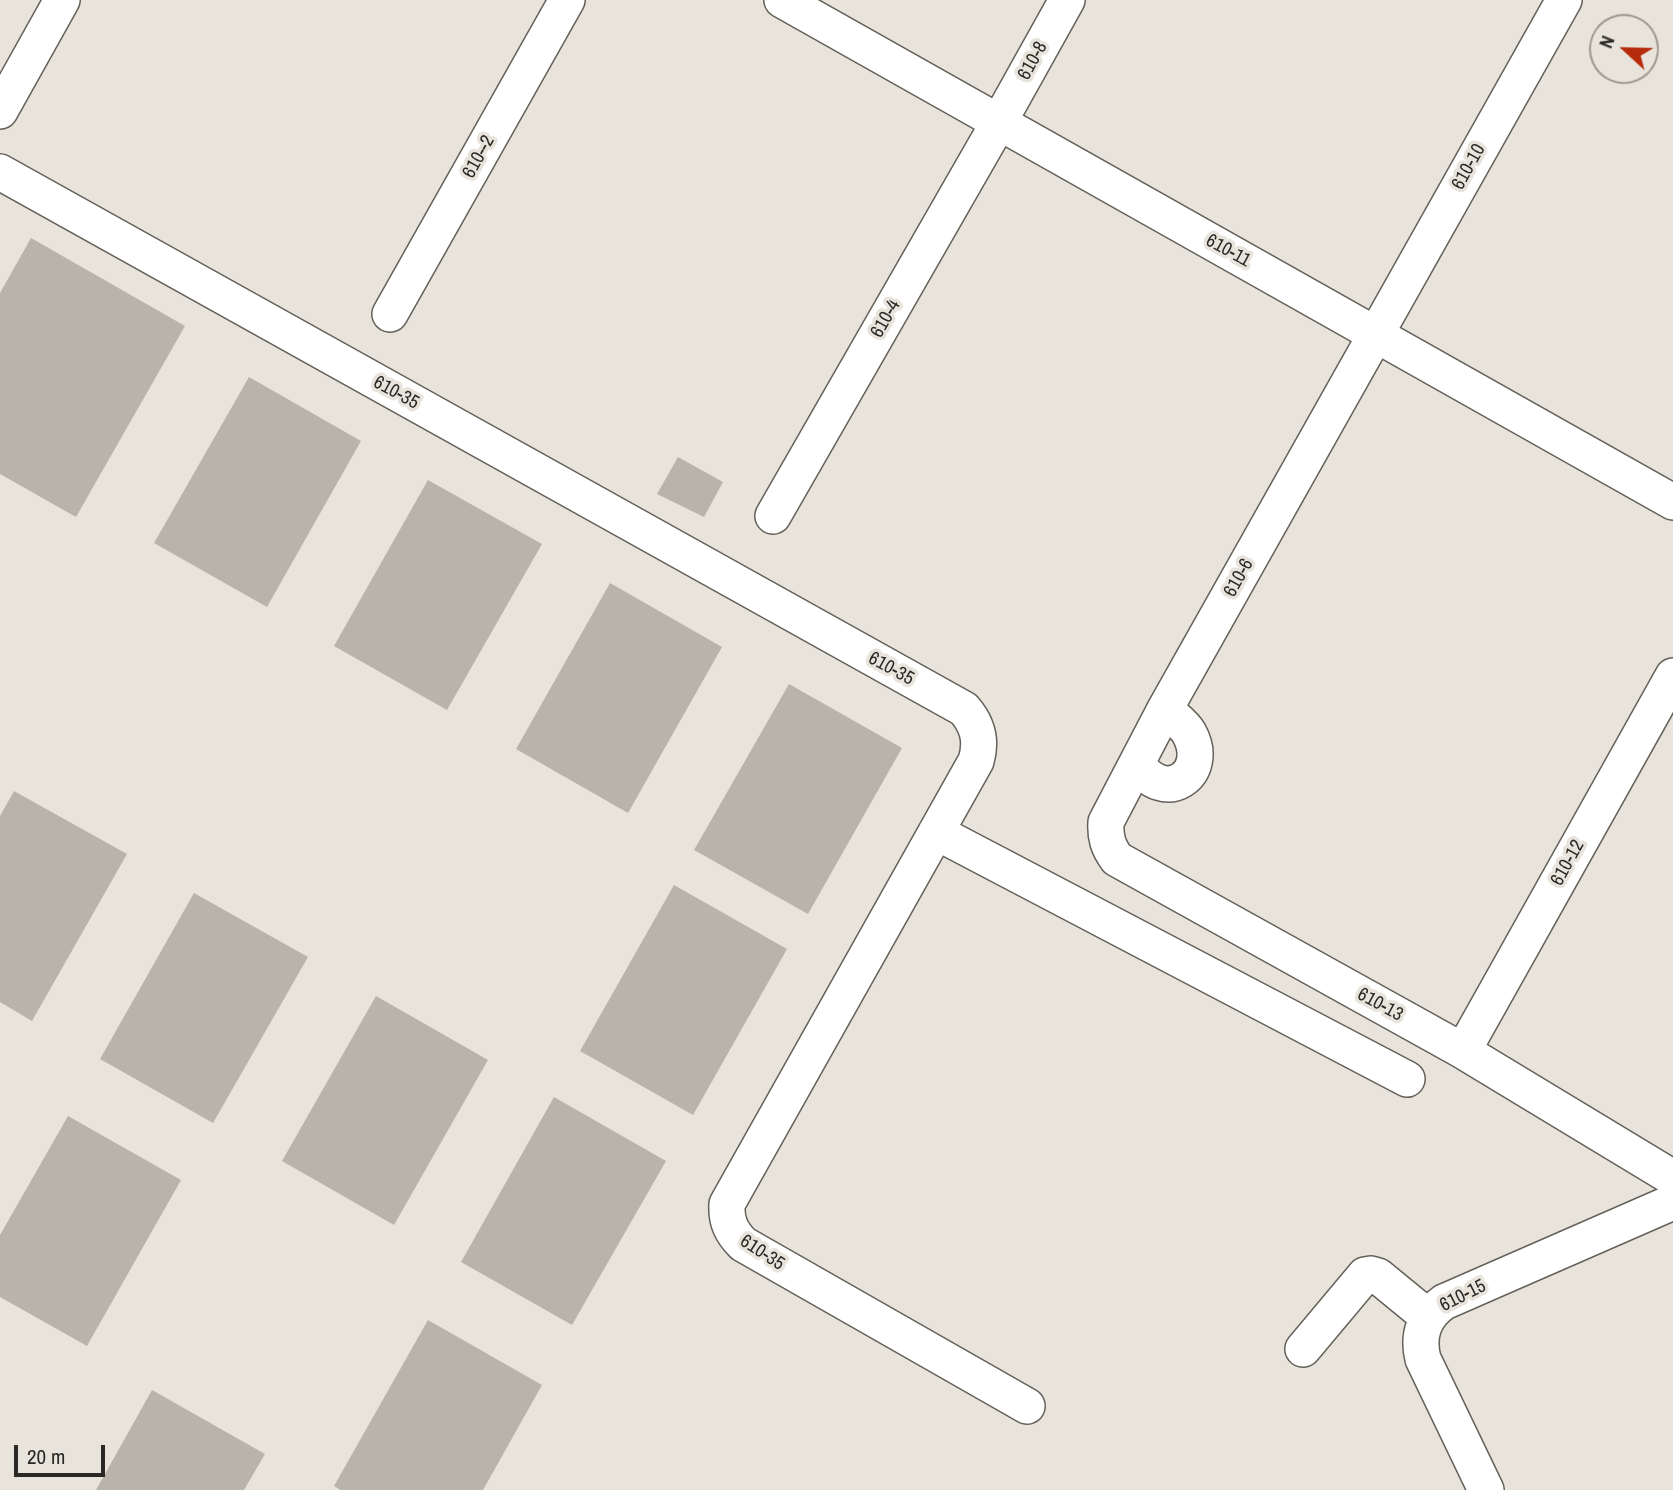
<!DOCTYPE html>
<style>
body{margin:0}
#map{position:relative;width:1673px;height:1490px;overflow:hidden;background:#e8e4db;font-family:"Archivo Narrow",sans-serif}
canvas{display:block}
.north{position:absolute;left:1589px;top:14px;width:70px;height:70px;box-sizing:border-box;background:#e8e4db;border:2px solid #9c9992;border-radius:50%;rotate:292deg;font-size:19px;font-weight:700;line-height:28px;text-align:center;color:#292824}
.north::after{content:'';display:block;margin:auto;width:24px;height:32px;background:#b62b0b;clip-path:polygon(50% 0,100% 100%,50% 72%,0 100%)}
.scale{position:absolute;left:14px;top:1445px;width:91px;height:32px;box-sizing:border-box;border:4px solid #292824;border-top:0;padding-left:9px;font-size:21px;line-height:24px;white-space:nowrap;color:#292824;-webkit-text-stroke:5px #e8e4db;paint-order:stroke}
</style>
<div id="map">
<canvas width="1673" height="1490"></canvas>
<div class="north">N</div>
<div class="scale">20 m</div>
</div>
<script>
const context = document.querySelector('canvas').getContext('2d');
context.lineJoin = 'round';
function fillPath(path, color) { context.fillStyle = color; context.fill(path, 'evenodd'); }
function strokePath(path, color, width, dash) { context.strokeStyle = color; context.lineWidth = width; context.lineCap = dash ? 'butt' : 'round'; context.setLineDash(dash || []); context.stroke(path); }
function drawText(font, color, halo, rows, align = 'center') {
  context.font = font + ' "Archivo Narrow",sans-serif'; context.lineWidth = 7; context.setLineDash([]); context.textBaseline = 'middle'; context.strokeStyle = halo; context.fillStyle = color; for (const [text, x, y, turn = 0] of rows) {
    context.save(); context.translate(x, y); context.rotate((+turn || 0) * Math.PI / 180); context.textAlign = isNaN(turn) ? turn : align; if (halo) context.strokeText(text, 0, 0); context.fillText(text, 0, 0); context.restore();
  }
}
fillPath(new Path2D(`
 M31 238 185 326 76 517 0 474V293Z
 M249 377 361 441 267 607 154 543Z
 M678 457 723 482 704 517 657 494Z
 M428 480 542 544 447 710 334 646Z
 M610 583 722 647 628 813 516 749Z
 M789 684 902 748 808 914 694 850Z
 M14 791 127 854 32 1021 0 1002V816Z
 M674 885 787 949 693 1115 580 1051Z
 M194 893 308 957 213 1123 100 1059Z
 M376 996 488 1060 394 1225 282 1161Z
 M554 1097 666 1161 572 1325 461 1262Z
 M68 1116 181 1180 87 1346 0 1297V1235Z
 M428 1320 542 1385 483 1490H340L334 1486Z
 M152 1390 265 1454 244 1490H96Z`), '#b8b4ab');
const minor = new Path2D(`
 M782 0 1673 502
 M1564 0 1165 709 1106 822C1105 837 1108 847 1117 859L1463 1051 1673 1178
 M0 111 62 0
 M0 172 964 709C978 725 982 741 976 761L727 1204C726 1221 731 1232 743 1244L1027 1406
 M390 314 567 0
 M773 516 999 122 1067 0
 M1137 763C1164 807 1212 774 1189 733 1184 724 1173 717 1165 709
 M936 832 1407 1079
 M1463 1051 1673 676
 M1303 1349 1365 1275 1371 1274 1378 1276 1428 1317
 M1486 1490 1423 1359C1417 1335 1424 1316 1444 1302L1673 1202`);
strokePath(minor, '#646159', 38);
strokePath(minor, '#fff', 35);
drawText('19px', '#292824', '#e8e4db', [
 ["610-8",1033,61,-61],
 ["610--2",479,157,-61],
 ["610-10",1469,167,-61],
 ["610-11",1228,251,29],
 ["610-4",886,319,-60],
 ["610-35",396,393,29],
 ["610-6",1239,578,-61],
 ["610-35",891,669,29],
 ["610-12",1568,863,-61],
 ["610-13",1380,1005,29],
 ["610-35",762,1253,33],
 ["610-15",1463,1296,-27]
]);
</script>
